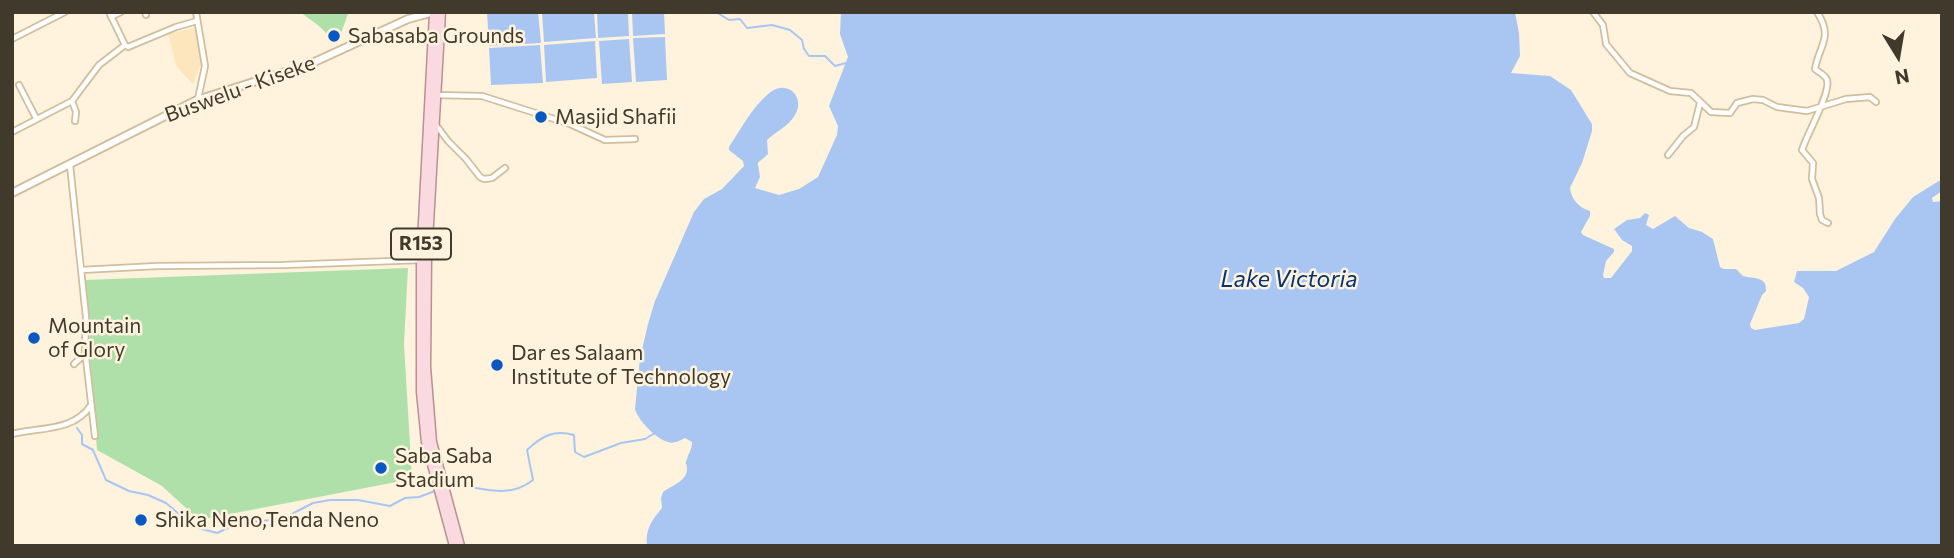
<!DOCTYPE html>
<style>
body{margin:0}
#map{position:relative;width:1954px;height:558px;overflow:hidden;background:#fff3de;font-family:Commissioner,sans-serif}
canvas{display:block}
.frame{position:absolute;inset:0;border:14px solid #41392c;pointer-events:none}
.north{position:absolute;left:1863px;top:21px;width:70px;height:70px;-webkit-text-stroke:5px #fff3de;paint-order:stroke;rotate:169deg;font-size:19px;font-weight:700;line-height:28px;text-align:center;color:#41392c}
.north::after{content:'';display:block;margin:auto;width:24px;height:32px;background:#41392c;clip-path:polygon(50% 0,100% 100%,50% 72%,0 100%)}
</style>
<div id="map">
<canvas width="1954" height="558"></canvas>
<div class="frame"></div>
<div class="north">N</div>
</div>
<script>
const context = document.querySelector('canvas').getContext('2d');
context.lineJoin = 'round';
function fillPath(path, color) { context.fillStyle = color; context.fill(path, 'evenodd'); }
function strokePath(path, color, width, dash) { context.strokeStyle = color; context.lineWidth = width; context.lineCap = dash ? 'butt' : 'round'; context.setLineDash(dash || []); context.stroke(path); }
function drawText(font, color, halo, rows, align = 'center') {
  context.font = font + ' Commissioner,sans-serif'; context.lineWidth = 5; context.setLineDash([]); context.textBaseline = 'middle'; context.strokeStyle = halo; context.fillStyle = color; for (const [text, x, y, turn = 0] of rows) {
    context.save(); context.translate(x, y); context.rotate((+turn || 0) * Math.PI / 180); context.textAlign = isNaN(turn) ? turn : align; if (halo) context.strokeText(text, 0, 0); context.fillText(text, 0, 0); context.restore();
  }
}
fillPath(new Path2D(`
 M195 28 203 65 200 66 193 84 176 66 168 34Z`), '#fde6bc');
fillPath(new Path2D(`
 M300 12H360L348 14 337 44 319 26Z
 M408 268 404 344 412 479 199 520 162 486 97 450 84 280Z`), '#b0e0a9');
fillPath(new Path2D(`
 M487 12H538L541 43 489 46Z
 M542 12H594L596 38 544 42Z
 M597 12H628L629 36 598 38Z
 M632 12H664L665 34 633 36Z
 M841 12H1515L1519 33 1520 56 1511 73 1550 76 1571 90 1592 124V131L1582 163 1570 188C1571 199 1579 208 1590 211V216L1581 232 1583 235 1614 249V252L1606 261 1603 275 1604 278H1611L1632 251V246L1622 240 1614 229 1627 220 1640 218 1645 213 1649 215 1646 225 1653 229 1675 216 1689 228 1702 232 1713 239 1720 267 1724 269H1736L1743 276C1754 279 1767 276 1766 291L1762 295 1750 324 1751 328 1755 330 1799 323 1804 319 1809 297 1803 288 1794 282 1797 271H1836L1874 252 1895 219 1913 197 1942 179V191L1932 198 1933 202 1942 201V546H647C645 529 652 520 662 508L661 498 663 492C671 486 687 481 687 469 687 460 684 467 687 459 689 452 692 450 692 442L685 438C679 441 674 444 668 442 656 439 638 420 635 409L640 358 648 324 655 301 694 212 704 199 722 189 744 166 743 161 729 150V147C741 129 754 104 772 91 790 80 805 99 795 115 787 128 776 131 767 140L768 154C754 168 758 156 760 177L755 188 779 195 799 189 818 177 837 135 838 126 829 106 848 57 840 34Z
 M665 37 667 80 636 82 633 38Z
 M629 39 632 82 602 84 599 41Z
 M595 41 597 78 546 82 544 45Z
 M540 45 543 83 491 85 489 48Z`), '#a9c6f3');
strokePath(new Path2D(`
 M716 12 729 20 740 19 747 28 772 25 790 30 802 40 804 49 809 56H825L835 66 846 63
 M77 428 82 435V444L93 450 106 480 129 491 148 495 166 503 186 520 193 521 194 527 217 533 239 523 282 519 313 503 330 500H358L390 506 405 498 419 497 435 491
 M446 485C477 484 505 502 533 480L527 450C542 436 554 429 574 435L575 452 584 457 621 443 645 439 655 433`), '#a9c6f3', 2);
const minor = new Path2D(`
 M109 12 125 45 128 47 176 27 197 21
 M145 12 146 15
 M196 12 205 66 198 99
 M1593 12 1603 25 1606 44 1630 73 1670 91 1691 93 1711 112 1730 113 1737 103 1753 99 1763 100 1777 107 1807 111 1846 99 1870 97 1876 102
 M1817 12C1834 38 1819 45 1815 69 1818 72 1826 75 1827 80 1831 93 1806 136 1802 150L1813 163 1812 179 1819 198 1820 214 1822 220 1828 223
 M111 17 121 12
 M12 39 65 12
 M19 85 36 118
 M436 95 482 96 570 124 605 140 635 139
 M72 101 76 112 75 121
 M436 125 448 141 466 159 480 177 484 179 492 178 505 168
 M12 132 72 101 99 65 125 45
 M1668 155 1683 136 1694 127 1700 103
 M70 165 86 317 85 350 95 436
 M81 270 157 266 284 265 421 260
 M74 364 86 353
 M12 434C39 427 74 432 91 405`);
const secondary = new Path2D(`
 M12 193 197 100 310 64 408 19 434 12`);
const primary = new Path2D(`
 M434 12 421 260V392L426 442 454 546
 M441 12 427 259 426 367 432 442 460 546`);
strokePath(minor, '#d1be9d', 8);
strokePath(secondary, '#d1be9d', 10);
strokePath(primary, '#b79193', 11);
strokePath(minor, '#fff', 4.5);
strokePath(secondary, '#fff', 6);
strokePath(primary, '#fad9e0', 8);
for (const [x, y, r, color] of [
 [334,36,7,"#0958c2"],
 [541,117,7,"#0958c2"],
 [34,338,7,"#0958c2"],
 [497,365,7,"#0958c2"],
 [381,468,7,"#0958c2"],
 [141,520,7,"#0958c2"]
]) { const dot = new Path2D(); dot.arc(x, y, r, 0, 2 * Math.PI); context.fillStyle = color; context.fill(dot); strokePath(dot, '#fff3de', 2.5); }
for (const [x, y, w] of [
 [421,244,60]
]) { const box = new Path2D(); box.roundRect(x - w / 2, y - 15.5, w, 31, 5); context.fillStyle = '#fff3de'; context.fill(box); strokePath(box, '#41392c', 2); }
drawText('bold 19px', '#41392c', null, [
 ["R153",421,244]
]);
drawText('21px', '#41392c', '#fff3de', [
 ["Sabasaba Grounds",348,36],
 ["Masjid Shafii",555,117],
 ["Mountain",48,326],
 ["of Glory",48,350],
 ["Dar es Salaam",511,353],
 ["Institute of Technology",511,377],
 ["Saba Saba",395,456],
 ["Stadium",395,480],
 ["Shika Neno,Tenda Neno",155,520]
], 'left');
drawText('21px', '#41392c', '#fff3de', [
 ["Buswelu - Kiseke",240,89,-20]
]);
drawText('italic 23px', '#063271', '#fff3de', [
 ["Lake Victoria",1289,279]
]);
</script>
